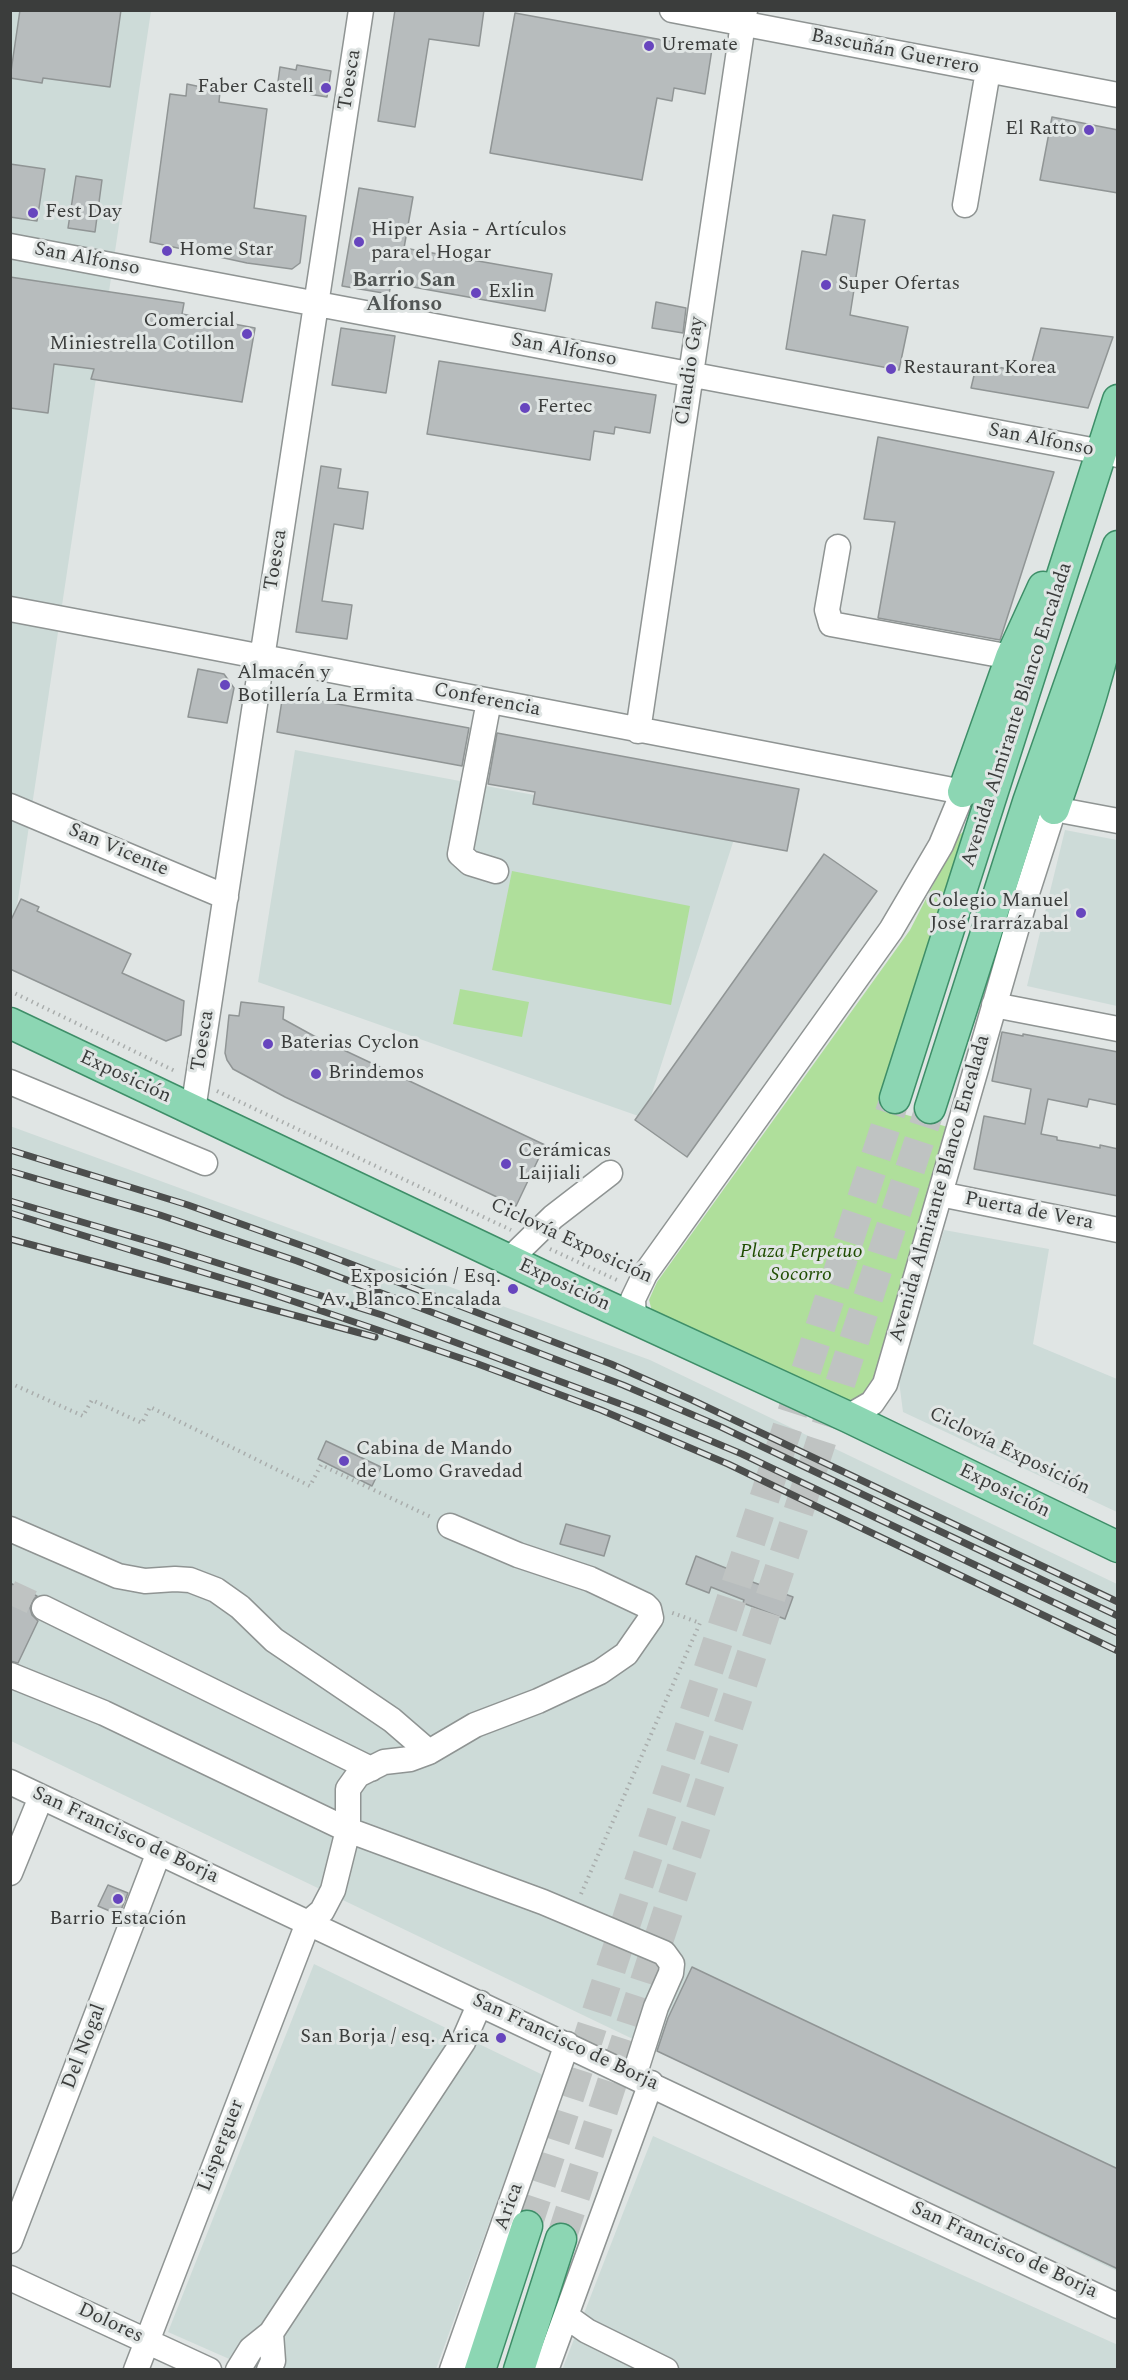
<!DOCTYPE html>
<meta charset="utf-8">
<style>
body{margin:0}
#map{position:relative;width:1128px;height:2380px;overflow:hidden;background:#e0e5e4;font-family:Spectral,serif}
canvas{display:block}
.frame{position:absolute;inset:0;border:12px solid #3b3d3c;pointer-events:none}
</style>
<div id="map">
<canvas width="1128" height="2380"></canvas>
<div class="frame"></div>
</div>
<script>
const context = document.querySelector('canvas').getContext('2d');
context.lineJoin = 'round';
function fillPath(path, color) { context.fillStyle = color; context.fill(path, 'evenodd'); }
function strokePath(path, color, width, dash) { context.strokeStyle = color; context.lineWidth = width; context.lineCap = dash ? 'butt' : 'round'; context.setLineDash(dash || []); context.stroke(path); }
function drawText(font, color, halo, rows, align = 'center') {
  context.font = font + ' Spectral,serif'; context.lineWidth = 6; context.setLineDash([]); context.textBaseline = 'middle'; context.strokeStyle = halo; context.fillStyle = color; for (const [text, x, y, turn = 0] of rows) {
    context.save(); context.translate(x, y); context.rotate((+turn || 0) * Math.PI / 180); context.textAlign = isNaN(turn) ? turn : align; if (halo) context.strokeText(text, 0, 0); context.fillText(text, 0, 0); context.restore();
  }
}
fillPath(new Path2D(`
 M11 11H151L11 946Z
 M295 750 736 833 644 1118 258 982Z
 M1065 830 1117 840V1006L1027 986Z
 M10 1126 650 1360 1117 1584V2271L11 1741Z
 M944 1230 1049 1249 1033 1344 1117 1379V1512L903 1412 899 1381Z
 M314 1964 543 2075 436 2369H252L168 2332Z
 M653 2136 1118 2345 1117 2370H562Z`), '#cddbd8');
fillPath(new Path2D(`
 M969 827 883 1108 951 1128 876 1391 852 1405 653 1315 649 1300 657 1282 910 930 958 836Z
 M512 871 690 906 671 1005 492 970Z
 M460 989 529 1002 522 1037 453 1024Z`), '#afdf9b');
const building = new Path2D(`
 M20 10H121L110 87 43 78 42 83 10 78Z
 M395 10H484L479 46 429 39 415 127 378 121Z
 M515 13 712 49 705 94 674 88 672 101 657 98 642 180 490 153Z
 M297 65 331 71 327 97 277 89 280 67 296 70Z
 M187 84 220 91 219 102 267 109 254 208 306 216 300 263 292 269 247 263 150 242 170 94 186 96Z
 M1052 117 1118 130V193L1040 180Z
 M10 164 45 169 37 221 10 217Z
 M76 176 102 180 95 232 68 228Z
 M359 188 413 197 404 248 552 274 545 311 391 283 389 294 342 286Z
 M833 215 865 220 850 315 908 327 899 370 786 349 802 251 826 255Z
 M10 277 184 303 182 314 255 328 242 402 91 379 94 369 54 364 48 413 10 408Z
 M656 302 686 308 683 333 652 328Z
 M341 328 395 336 386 393 332 385Z
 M1041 328 1113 337 1088 408 971 388 977 363 1029 373Z
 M439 361 656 395 650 433 615 427 614 434 594 431 590 460 427 434Z
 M878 437 1054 472 1000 640 878 618 895 522 864 519Z
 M321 466 341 469 338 488 368 492 363 529 334 524 322 601 352 605 347 639 296 632Z
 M198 669 224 674 234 688 227 723 188 717Z
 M283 694 469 728 462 766 277 732Z
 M497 733 799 789 787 851 533 804 535 792 488 784Z
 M824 854 877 891 687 1157 635 1120Z
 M21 899 39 907 37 911 131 954 122 973 184 1001 181 1035 166 1041 10 969V922Z
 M241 1002 284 1007 283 1019 314 1036 545 1145 516 1206 285 1097 233 1069 227 1060 225 1053 229 1015 239 1016Z
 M1002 1032 1023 1036V1034L1118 1052V1105L1089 1099 1087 1107 1048 1099 1041 1134 1057 1137V1140L1080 1144 1100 1148V1145L1118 1149V1196L974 1169 984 1116 1025 1124 1031 1089 992 1081Z
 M326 1441 381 1467 372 1486 318 1459Z
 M566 1524 610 1536 604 1556 560 1544Z
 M696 1556 748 1577 747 1580 793 1597 785 1619 743 1603 744 1600 711 1587 709 1593 686 1584Z
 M10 1583 37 1596 32 1601 30 1608 32 1615 38 1621 18 1663 10 1661Z
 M108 1885 128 1893 119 1915 98 1906Z
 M692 1967 1118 2169V2269L657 2051 668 2018Z`);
fillPath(building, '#b7bcbd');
strokePath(building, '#909595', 1.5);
strokePath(new Path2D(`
 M10 1592 44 1608`), '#bfc3c2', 24, [24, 12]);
strokePath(new Path2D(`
 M527 2226 895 1098
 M561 2239 930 1108`), '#bfc3c2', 30, [30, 15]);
const minor = new Path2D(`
 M672 10 1118 95
 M965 205 988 71
 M10 246 1118 455
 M838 547 827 610 831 624 1011 657
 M10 609C328 668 645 732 963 792L941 845 891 930 645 1274 633 1299 634 1319
 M489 701 460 854 470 863 496 871
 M638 731 745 10
 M10 806 226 897
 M994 1005 1118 1029
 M10 1082 205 1163
 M193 1110 361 10
 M940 1194 1118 1230
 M509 1260 553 1217 610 1173
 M848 1417 872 1403 885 1384 1026 896 1054 809 1118 821
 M10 1529 118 1576 145 1581 175 1579 190 1580 216 1590 240 1607 274 1640 392 1720 429 1752
 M44 1608 371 1769
 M10 1675 104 1713 348 1830 543 1902 664 1953 672 1964 671 1973 656 2007 634 2076
 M10 1782 1118 2306
 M10 1873 41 1797
 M10 2241 159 1852
 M10 2278 209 2370
 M566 2316 587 2331 666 2370
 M136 2370 308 1923 322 1911 333 1890 348 1830V1789L358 1775 384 1762 410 1759 429 1752 475 1725 538 1701 600 1672 626 1654 651 1618 649 1609 645 1605 590 1579 518 1555 450 1526
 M238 2370 251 2349 271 2333 463 2042 480 2003
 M269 2370 273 2361 271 2333
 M452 2370 567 2044
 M546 2370 651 2083`);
const major = new Path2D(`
 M963 792 1011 657 1043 587
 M1054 809C1078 738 1103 669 1115 596
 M10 1023 585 1296 848 1417 1118 1547
 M895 1098 1118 400
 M930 1108 1028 802 1118 546
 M480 2370 527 2226
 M519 2370 561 2239`);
strokePath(minor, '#8f9493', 27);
strokePath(major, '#3e8e68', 33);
strokePath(new Path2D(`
 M10 991 177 1072
 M217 1091 511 1230
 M550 1249 619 1281
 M10 1383 83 1416 92 1400 142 1423 150 1407 310 1486 321 1465 431 1517
 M581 1894 700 1623 670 1612`), '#a9adac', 4, [1.5, 4.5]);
strokePath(minor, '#fff', 24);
strokePath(major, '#8cd6b3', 30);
const rail = new Path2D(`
 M10 1150 188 1205 317 1251 611 1364 692 1400 1118 1602
 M10 1171 160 1215 297 1261 623 1385 721 1427 1118 1616
 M10 1201 164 1246 382 1315 642 1412 742 1454 1118 1633
 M10 1213 251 1287 478 1364 601 1410 728 1464 1118 1651
 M10 1239 375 1337`);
strokePath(rail, '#4c4e4d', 7);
strokePath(rail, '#e0e5e4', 4.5, [14]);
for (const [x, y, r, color] of [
 [649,46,6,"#6745be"],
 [326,88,6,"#6745be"],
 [1089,130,6,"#6745be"],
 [33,213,6,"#6745be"],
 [359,242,6,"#6745be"],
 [167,251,6,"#6745be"],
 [826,285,6,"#6745be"],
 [476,293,6,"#6745be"],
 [247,334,6,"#6745be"],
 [891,369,6,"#6745be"],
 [525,408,6,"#6745be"],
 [225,685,6,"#6745be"],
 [1081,913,6,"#6745be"],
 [268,1044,6,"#6745be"],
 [316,1074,6,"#6745be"],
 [506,1164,6,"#6745be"],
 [513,1289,6,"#6745be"],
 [344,1461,6,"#6745be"],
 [118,1899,6,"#6745be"],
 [501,2038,6,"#6745be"]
]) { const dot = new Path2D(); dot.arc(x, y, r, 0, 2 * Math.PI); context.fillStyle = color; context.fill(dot); strokePath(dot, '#e0e5e4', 2); }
drawText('20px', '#3b3d3c', '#e0e5e4', [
 ["Uremate",661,46],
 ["Faber Castell",314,88,"right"],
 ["El Ratto",1077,130,"right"],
 ["Fest Day",45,213],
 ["Hiper Asia - Artículos",371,231],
 ["para el Hogar",371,254],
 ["Home Star",179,251],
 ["Super Ofertas",838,285],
 ["Exlin",488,293],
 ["Comercial",235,322,"right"],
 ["Miniestrella Cotillon",235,345,"right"],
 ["Restaurant Korea",903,369],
 ["Fertec",537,408],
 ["Almacén y",237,674],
 ["Botillería La Ermita",237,697],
 ["Colegio Manuel",1069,902,"right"],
 ["José Irarrázabal",1069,925,"right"],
 ["Baterias Cyclon",280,1044],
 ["Brindemos",328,1074],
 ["Cerámicas",518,1152],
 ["Laijiali",518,1175],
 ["Exposición / Esq.",501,1278,"right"],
 ["Av. Blanco Encalada",501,1301,"right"],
 ["Cabina de Mando",356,1450],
 ["de Lomo Gravedad",356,1473],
 ["Barrio Estación",118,1920,"center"],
 ["San Borja / esq. Arica",489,2038,"right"]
], 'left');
drawText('20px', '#3b3d3c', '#e0e5e4', [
 ["Bascuñán Guerrero",895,53,11],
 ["Toesca",351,80,-81],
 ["San Alfonso",87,260,11],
 ["San Alfonso",564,351,11],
 ["Claudio Gay",691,371,-82],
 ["San Alfonso",1041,441,11],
 ["Toesca",277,560,-81],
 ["Conferencia",487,701,11],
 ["Avenida Almirante Blanco Encalada",1018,715,-72],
 ["San Vicente",118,851,23],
 ["Toesca",204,1041,-81],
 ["Exposición",125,1078,25],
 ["Avenida Almirante Blanco Encalada",941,1189,-74],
 ["Puerta de Vera",1029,1212,11],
 ["Ciclovía Exposición",571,1242,25],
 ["Exposición",564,1286,25],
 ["Ciclovía Exposición",1009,1452,26],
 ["Exposición",1004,1492,26],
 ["San Francisco de Borja",125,1836,25],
 ["San Francisco de Borja",565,2043,25],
 ["Del Nogal",85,2047,-69],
 ["Lisperguer",222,2146,-69],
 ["Arica",510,2207,-70],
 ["San Francisco de Borja",1004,2251,25],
 ["Dolores",110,2324,25]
]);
drawText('italic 20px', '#1f4d00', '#e0e5e4', [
 ["Plaza Perpetuo",801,1253],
 ["Socorro",801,1276]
]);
drawText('bold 21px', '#525655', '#e0e5e4', [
 ["Barrio San",404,282],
 ["Alfonso",404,306]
]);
</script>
